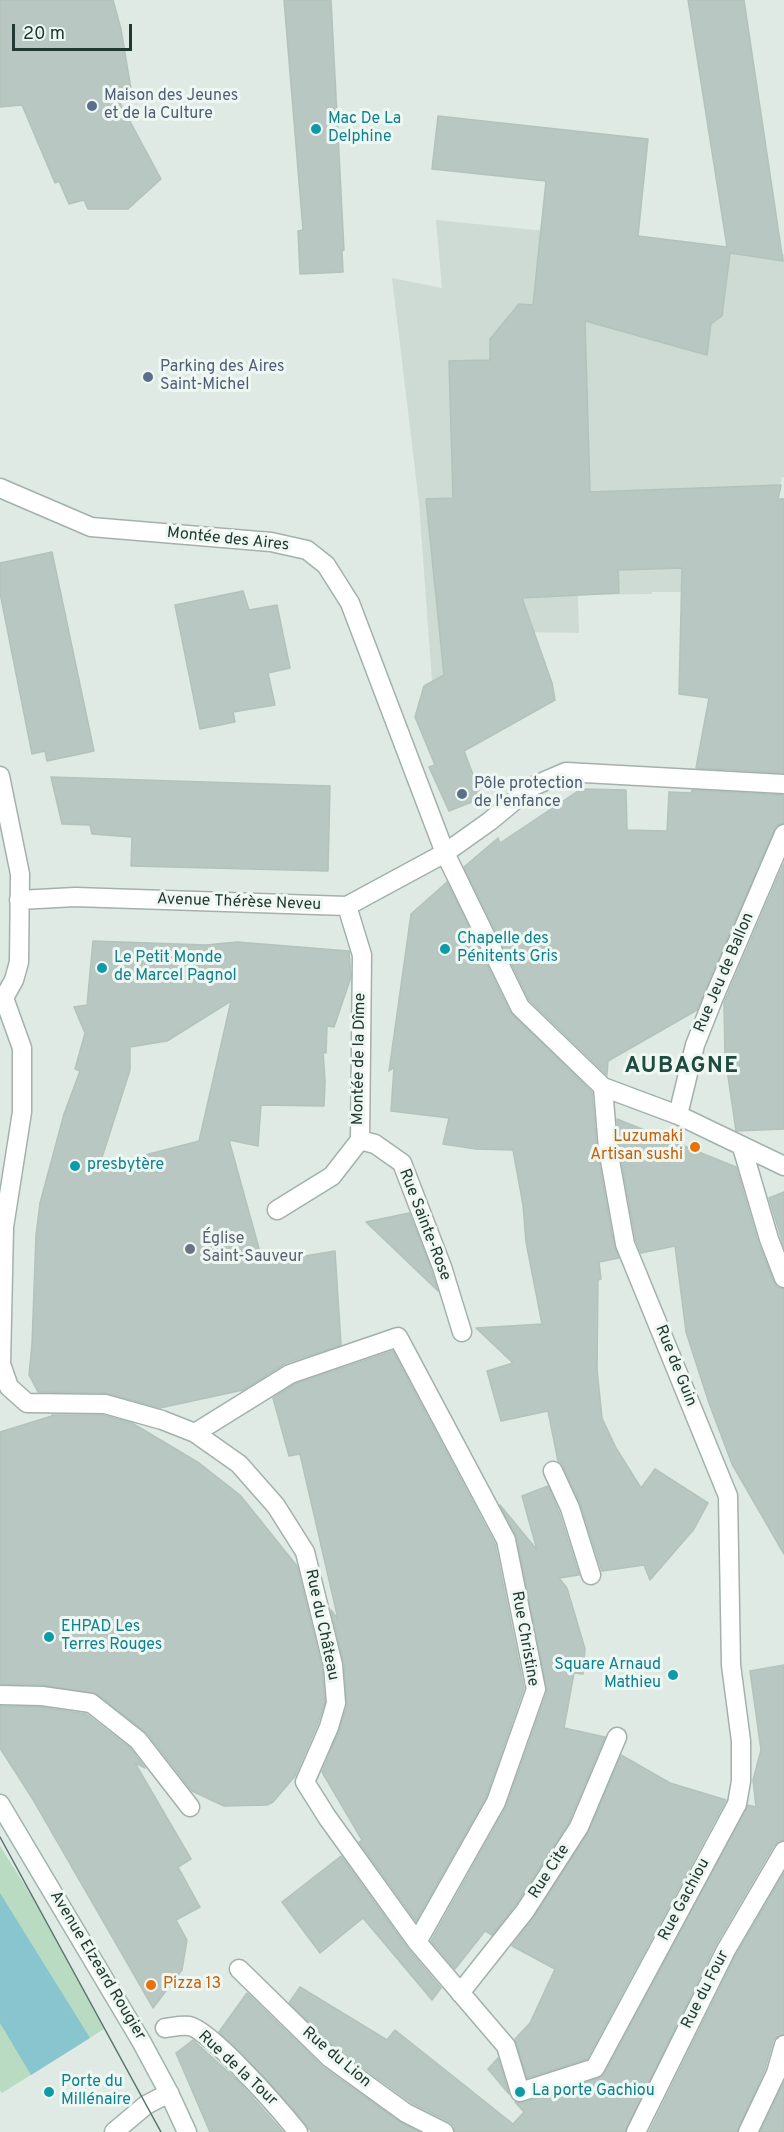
<!DOCTYPE html>
<meta charset="utf-8">
<style>
body{margin:0}
#map{position:relative;width:784px;height:2132px;overflow:hidden;background:#dfeae5;font-family:Overpass,sans-serif}
canvas{display:block}
.scale{position:absolute;left:12px;top:24px;width:120px;height:27px;box-sizing:border-box;border:3px solid #213932;border-top:0;padding-left:8px;font-size:18px;line-height:21px;white-space:nowrap;color:#213932;-webkit-text-stroke:4px #eff7f3;paint-order:stroke}
</style>
<div id="map">
<canvas width="784" height="2132"></canvas>
<div class="scale">20 m</div>
</div>
<script>
const context = document.querySelector('canvas').getContext('2d');
context.lineJoin = 'round';
function fillPath(path, color) { context.fillStyle = color; context.fill(path, 'evenodd'); }
function strokePath(path, color, width, dash) { context.strokeStyle = color; context.lineWidth = width; context.lineCap = dash ? 'butt' : 'round'; context.setLineDash(dash || []); context.stroke(path); }
function drawText(font, color, halo, rows, align = 'center') {
  context.font = font + ' Overpass,sans-serif'; context.lineWidth = 6; context.setLineDash([]); context.textBaseline = 'middle'; context.strokeStyle = halo; context.fillStyle = color; for (const [text, x, y, turn = 0] of rows) {
    context.save(); context.translate(x, y); context.rotate((+turn || 0) * Math.PI / 180); context.textAlign = isNaN(turn) ? turn : align; if (halo) context.strokeText(text, 0, 0); context.fillText(text, 0, 0); context.restore();
  }
}
fillPath(new Path2D(`
 M436 220 684 245 685 242 784 254V477H782L763 565 719 592H652V594L578 595 579 633 521 632 432 681 419 503 392 278 442 288Z`), '#cedad4');
fillPath(new Path2D(`
 M0 1846 31 1895 104 2029 2 2093 0 2091Z`), '#b8dbc1');
fillPath(new Path2D(`
 M0 1893 90 2038 31 2075 0 2023Z`), '#88c5ce');
const building = new Path2D(`
 M0 0H113L121 29 132 95 119 101 161 179 128 209H88L84 200 69 204 59 181 55 183 22 105 0 107Z
 M284 0H331L344 250 342 251 343 272 300 274 298 231 303 230Z
 M688 0H744L783 261 730 253 722 316 711 324 707 355 585 321 590 492 781 485 778 499H784V773L696 768 709 698 679 694 682 568 618 570 619 593 522 598 552 683 555 700 464 751 482 798 449 811 429 767 435 765 415 717 424 686 444 675 426 499 453 498 449 361 490 360V339L519 304 533 305 546 181 432 169 438 116 648 139 638 236 727 247Z
 M52 552 94 751 47 761 45 751 32 754 0 593V563Z
 M243 591 249 610 277 605 290 668 268 673 275 705 233 712 235 722 200 729 175 605Z
 M51 777 330 786 328 871 131 866 132 837 92 834 90 825 62 824Z
 M581 789 626 790 627 830 667 831 669 792 691 793 692 790 784 795V823L778 825 774 830 697 1010 608 1061 607 1075 529 1000 464 867 498 838 500 843Z
 M784 863V1129L736 1131 725 1056 724 1003Z
 M447 882 510 1012 592 1092 597 1151 614 1246 619 1258 599 1262 601 1279 598 1280 597 1369 602 1418 616 1448 641 1488 655 1469 708 1503 694 1529 650 1580 644 1565 602 1571 580 1503 563 1466 558 1461 548 1411 501 1421 487 1371 513 1363 476 1328 542 1324 526 1242 523 1205 513 1150 476 1149 443 1144 449 1118 391 1111 394 1067 389 1071 411 914Z
 M93 941 206 945 237 942 349 951 351 977 334 1027 327 1026 326 1053 323 1052 325 1081 324 1106 261 1105 258 1146 229 1140 263 1263 335 1251 341 1345 286 1363 243 1390 160 1408 105 1393 38 1392 29 1375 32 1344 36 1235 40 1203 64 1114 80 1071 75 1069 85 1033 74 1007 87 1005ZM231 1001 199 1141 99 1167 130 1070V1047L167 1041Z
 M617 1119 736 1167 758 1242 774 1282 777 1287 784 1289V1554L732 1464 709 1403 686 1332 675 1246 641 1253 636 1241 619 1148Z
 M784 1192V1247L769 1198Z
 M409 1213 427 1258 438 1291 366 1222Z
 M393 1351 495 1544 524 1688 486 1797 416 1921 359 1842 362 1840 322 1772 339 1731 347 1706 344 1664 331 1610 338 1619 300 1454 289 1456 273 1398 295 1384Z
 M52 1415H103L132 1423 199 1463 240 1495 297 1566 322 1667 325 1702 318 1723 295 1776 273 1802 267 1805 224 1806 192 1791 147 1733 97 1694 43 1685 0 1684V1432L52 1416Z
 M548 1486 559 1512 579 1575 559 1578 567 1588 585 1649 583 1674 574 1673 564 1728 605 1737 569 1822 516 1904 492 1935 485 1931 455 1969 431 1941 506 1807 547 1692 517 1538 500 1505 537 1550 522 1496Z
 M784 1665V1840L774 1845 716 1944 625 2132H455L454 2126 450 2122 412 2103 337 2049 289 2003 300 1987 387 2040 395 2030 513 2124 524 2112 515 2102 523 2103 599 2078 605 2073 748 1805 756 1807 753 1780 761 1750 750 1671Z
 M0 1706 41 1707 86 1714 130 1748 145 1768 135 1763 191 1859 178 1867 200 1907 176 1920 187 1940 182 1970 153 2008 32 1798 0 1748Z
 M621 1755 670 1783 726 1800 587 2059 527 2078 515 2039 530 2023 555 1969 512 1946 534 1917 588 1833Z
 M341 1856 408 1949 441 1988 432 2000 363 1918 320 1953 282 1902Z
 M784 1873V2034L777 2037 773 2041 765 2069 737 2132H649L736 1955Z
 M247 1993 323 2067 400 2122 419 2132H312L270 2083 219 2032Z
 M193 2040 237 2080 283 2132H210L176 2053Z
 M498 2058 509 2094 488 2069Z
 M784 2082V2132H760Z`);
fillPath(building, '#b8c7c1');
strokePath(building, '#b2c3bc', 1.5);
const street = new Path2D(`
 M0 488 91 527 271 542 307 550 326 565 350 603 445 853 520 1007 603 1087 678 1115 784 1166
 M0 776 20 874 19 962 14 980 4 998
 M19 900 75 897 347 906 445 853 490 821 531 787 566 772 784 784
 M4 998 22 1048V1112L4 1227 1 1364 9 1387 27 1403 105 1404 162 1420 195 1433 239 1464 276 1506 305 1552 333 1665 336 1703 329 1727 305 1782 327 1817 417 1942 506 2046 520 2092 595 2068 737 1804 741 1781V1741L731 1665 728 1496 625 1244 608 1149 603 1087
 M678 1115 695 1045 714 997 784 834
 M360 1140 375 1144 402 1163 442 1267 462 1332
 M742 1147 769 1239 784 1278
 M277 1210 332 1176 360 1140 362 955 347 906
 M195 1433 290 1374 398 1337 506 1540 536 1689 496 1802 417 1942
 M553 1471 570 1508 591 1575
 M0 1695 42 1696 91 1703 138 1740 190 1807
 M239 1969 330 2058 406 2113 444 2132
 M460 1993 525 1911 579 1827 617 1737
 M165 2028C173 2027 181 2025 189 2026 210 2029 282 2112 298 2132
 M114 2132 146 2105 169 2093
 M636 2132 726 1950 784 1851
 M748 2132 776 2073 784 2045`);
const secondary = new Path2D(`
 M0 1804 141 2041 169 2093 187 2132`);
strokePath(street, '#a2b1ac', 21);
strokePath(secondary, '#9fb5ad', 21);
strokePath(street, '#fff', 18);
strokePath(secondary, '#fff', 18);
strokePath(new Path2D(`
 M0 1837 161 2132`), '#5b756e', 1.5);
for (const [x, y, r, color] of [
 [92,106,6,"#5c6f8a"],
 [316,129,6,"#0f9aa8"],
 [148,377,6,"#5c6f8a"],
 [462,794,6,"#5c6f8a"],
 [445,949,6,"#0f9aa8"],
 [102,968,6,"#0f9aa8"],
 [695,1147,6,"#e8710a"],
 [75,1166,6,"#0f9aa8"],
 [190,1249,6,"#6b7280"],
 [49,1637,6,"#0f9aa8"],
 [673,1675,6,"#0f9aa8"],
 [151,1985,6,"#e8710a"],
 [49,2092,6,"#0f9aa8"],
 [520,2092,6,"#0f9aa8"]
]) { const dot = new Path2D(); dot.arc(x, y, r, 0, 2 * Math.PI); context.fillStyle = color; context.fill(dot); strokePath(dot, '#eff7f3', 2); }
drawText('16px', '#4e5e75', '#eff7f3', [
 ["Maison des Jeunes",104,97],
 ["et de la Culture",104,115],
 ["Parking des Aires",160,368],
 ["Saint-Michel",160,386],
 ["Pôle protection",474,785],
 ["de l'enfance",474,803]
], 'left');
drawText('16px', '#0d838f', '#eff7f3', [
 ["Mac De La",328,120],
 ["Delphine",328,138],
 ["Chapelle des",457,940],
 ["Pénitents Gris",457,958],
 ["Le Petit Monde",114,959],
 ["de Marcel Pagnol",114,977],
 ["presbytère",87,1166],
 ["EHPAD Les",61,1628],
 ["Terres Rouges",61,1646],
 ["Square Arnaud",661,1666,"right"],
 ["Mathieu",661,1684,"right"],
 ["Porte du",61,2083],
 ["Millénaire",61,2101],
 ["La porte Gachiou",532,2092]
], 'left');
drawText('16px', '#213932', '#eff7f3', [
 ["Montée des Aires",228,540,6],
 ["Avenue Thérèse Neveu",239,903,2],
 ["Rue Jeu de Ballon",725,973,-67],
 ["Montée de la Dîme",360,1059,-89],
 ["Rue Sainte-Rose",424,1225,69],
 ["Rue de Guin",675,1366,68],
 ["Rue du Château",321,1625,78],
 ["Rue Christine",524,1639,80],
 ["Rue Cite",550,1872,-57],
 ["Rue Gachiou",685,1900,-62],
 ["Avenue Elzeard Rougier",97,1966,59],
 ["Rue du Four",706,1990,-63],
 ["Rue du Lion",336,2058,40],
 ["Rue de la Tour",237,2069,43]
]);
drawText('16px', '#c56008', '#eff7f3', [
 ["Luzumaki",683,1138],
 ["Artisan sushi",683,1156],
 ["Pizza 13",163,1985,"left"]
], 'right');
drawText('16px', '#5b616d', '#eff7f3', [
 ["Église",202,1240],
 ["Saint-Sauveur",202,1258]
], 'left');
context.letterSpacing = '1.5px';
drawText('bold 22px', '#1e4a3f', '#eff7f3', [
 ["AUBAGNE",682,1068]
]);
context.letterSpacing = '0px';
</script>
